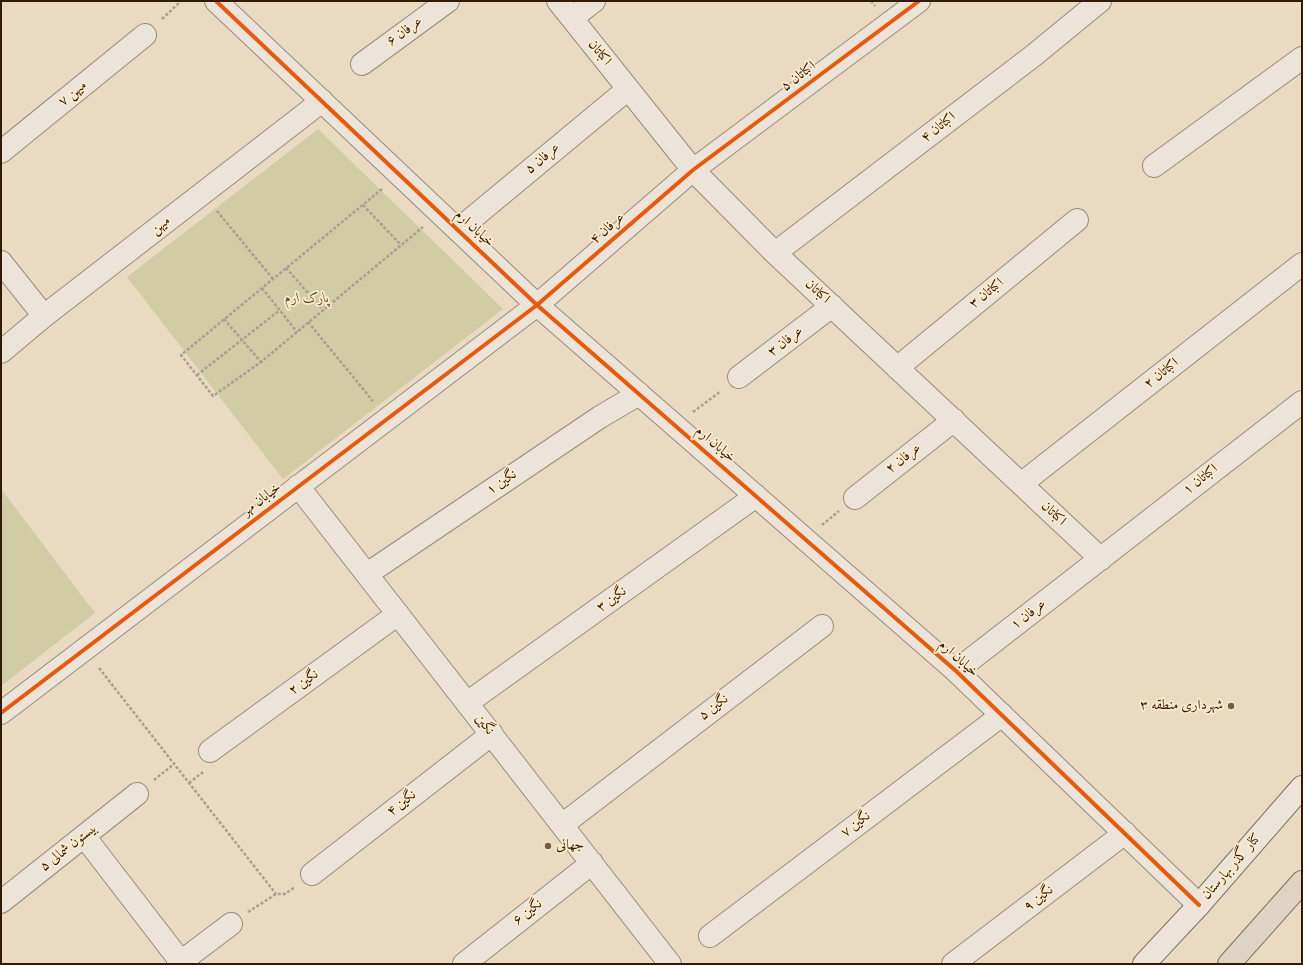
<!DOCTYPE html>
<meta charset="utf-8">
<style>
body{margin:0}
#map{position:relative;width:1303px;height:965px;overflow:hidden;background:#eadac1;font-family:"IM FELL DW Pica",serif}
canvas{display:block}
.frame{position:absolute;inset:0;border:2px solid #321a07;pointer-events:none}
</style>
<div id="map">
<canvas width="1303" height="965"></canvas>
<div class="frame"></div>
</div>
<script>
const context = document.querySelector('canvas').getContext('2d');
context.lineJoin = 'round';
function fillPath(path, color) { context.fillStyle = color; context.fill(path, 'evenodd'); }
function strokePath(path, color, width, dash) { context.strokeStyle = color; context.lineWidth = width; context.lineCap = dash ? 'butt' : 'round'; context.setLineDash(dash || []); context.stroke(path); }
function drawText(font, color, halo, rows, align = 'center') {
  context.font = font + ' "IM FELL DW Pica",Amiri,serif'; context.lineWidth = 3.5; context.setLineDash([]); context.textBaseline = 'middle'; context.strokeStyle = halo; context.fillStyle = color; for (const [text, x, y, turn = 0] of rows) {
    context.save(); context.translate(x, y); context.rotate((+turn || 0) * Math.PI / 180); context.textAlign = isNaN(turn) ? turn : align; if (halo) context.strokeText(text, 0, 0); context.fillText(text, 0, 0); context.restore();
  }
}
fillPath(new Path2D(`
 M318 129 503 309 283 479 127 277Z
 M1 489 95 613 1 686Z`), '#d1cca4');
const minor = new Path2D(`
 M558 1 693 170 775 253 1101 559
 M572 18 594 1
 M362 64 448 1
 M1 152 145 35
 M1154 166 1302 58
 M458 230 628 89
 M775 253 1033 56 1100 1
 M1 262 44 316
 M1 352 44 316 322 101
 M897 368 1077 220
 M739 377 832 306
 M1021 484 1302 264
 M298 486 670 964
 M855 498 954 420
 M367 574 600 417 639 394
 M956 671 1302 402
 M467 703 756 496
 M1 713 537 305 693 170 919 1
 M210 751 398 614
 M562 825 822 626
 M84 836 181 962
 M312 874 492 734
 M1 902 137 794
 M710 936 1002 715
 M178 964 231 924
 M464 964 592 863
 M953 964 1125 833`);
const tertiary = new Path2D(`
 M216 1 537 305 956 671 1199 905`);
const secondary = new Path2D(`
 M1144 964 1199 905 1302 787`);
const primary = new Path2D(`
 M1229 964 1302 882`);
strokePath(minor, '#978b7b', 24);
strokePath(tertiary, '#978b7b', 24);
strokePath(secondary, '#7d7262', 24);
strokePath(primary, '#7d7262', 24);
strokePath(new Path2D(`
 M871 1 875 6
 M162 19 181 1
 M382 189 181 355 213 396 261 362 423 227
 M363 205 401 245
 M217 211 273 279
 M286 268 323 310
 M262 288 297 332
 M224 319 261 362
 M308 322 373 401
 M197 375 280 310
 M693 412 721 391
 M822 525 839 511
 M99 668 276 894
 M154 780 174 764
 M189 783 203 772
 M248 912 276 894H285L295 887`), '#a89f94', 2.5, [3, 2]);
strokePath(minor, '#ece4d8', 22);
strokePath(tertiary, '#ece4d8', 22);
strokePath(secondary, '#ece4d8', 22);
strokePath(primary, '#dfd4c3', 22);
strokePath(new Path2D(`
 M216 1 537 305 956 671 1199 905
 M1 713 537 305 693 170 919 1`), '#e8590c', 4);
for (const [x, y, r, color] of [
 [1231,706,4,"#725d48"],
 [548,846,4,"#725d48"]
]) { const dot = new Path2D(); dot.arc(x, y, r, 0, 2 * Math.PI); context.fillStyle = color; context.fill(dot); strokePath(dot, '#fceacc', 1.5); }
drawText('14px', '#321a07', '#fceacc', [
 ["عرفان ۶",405,32,-36],
 ["اکباتان",599,53,51],
 ["اکباتان ۵",799,77,-37],
 ["میهن ۷",73,94,-39],
 ["اکباتان ۴",939,128,-38],
 ["عرفان ۵",543,159,-40],
 ["میهن",161,226,-38],
 ["خیابان ارم",474,229,43],
 ["عرفان ۴",608,229,-41],
 ["اکباتان",817,292,43],
 ["اکباتان ۳",987,294,-39],
 ["عرفان ۳",786,342,-38],
 ["اکباتان ۲",1162,374,-38],
 ["خیابان ارم",715,445,41],
 ["عرفان ۲",904,459,-38],
 ["اکباتان ۱",1201,480,-38],
 ["نگین ۱",502,483,-34],
 ["خیابان مهر",262,500,-37],
 ["اکباتان",1053,514,43],
 ["نگین ۳",612,600,-36],
 ["عرفان ۱",1029,615,-38],
 ["خیابان ارم",958,659,42],
 ["نگین ۲",304,683,-36],
 ["نگین ۵",714,708,-37],
 ["نگین",484,725,52],
 ["نگین ۴",402,804,-38],
 ["نگین ۷",856,825,-37],
 ["بیستون شمالی ۵",69,848,-38],
 ["کنار گذر بهارستان",1232,867,-49],
 ["نگین ۹",1039,899,-37],
 ["نگین ۶",528,913,-38]
]);
drawText('italic 14px', '#5c4c2f', '#fceacc', [
 ["پارک ارم",307,299]
]);
drawText('14px', '#321a07', '#fceacc', [
 ["شهرداری منطقه ۳",1223,706],
 ["جهانی",556,846,"left"]
], 'right');
</script>
